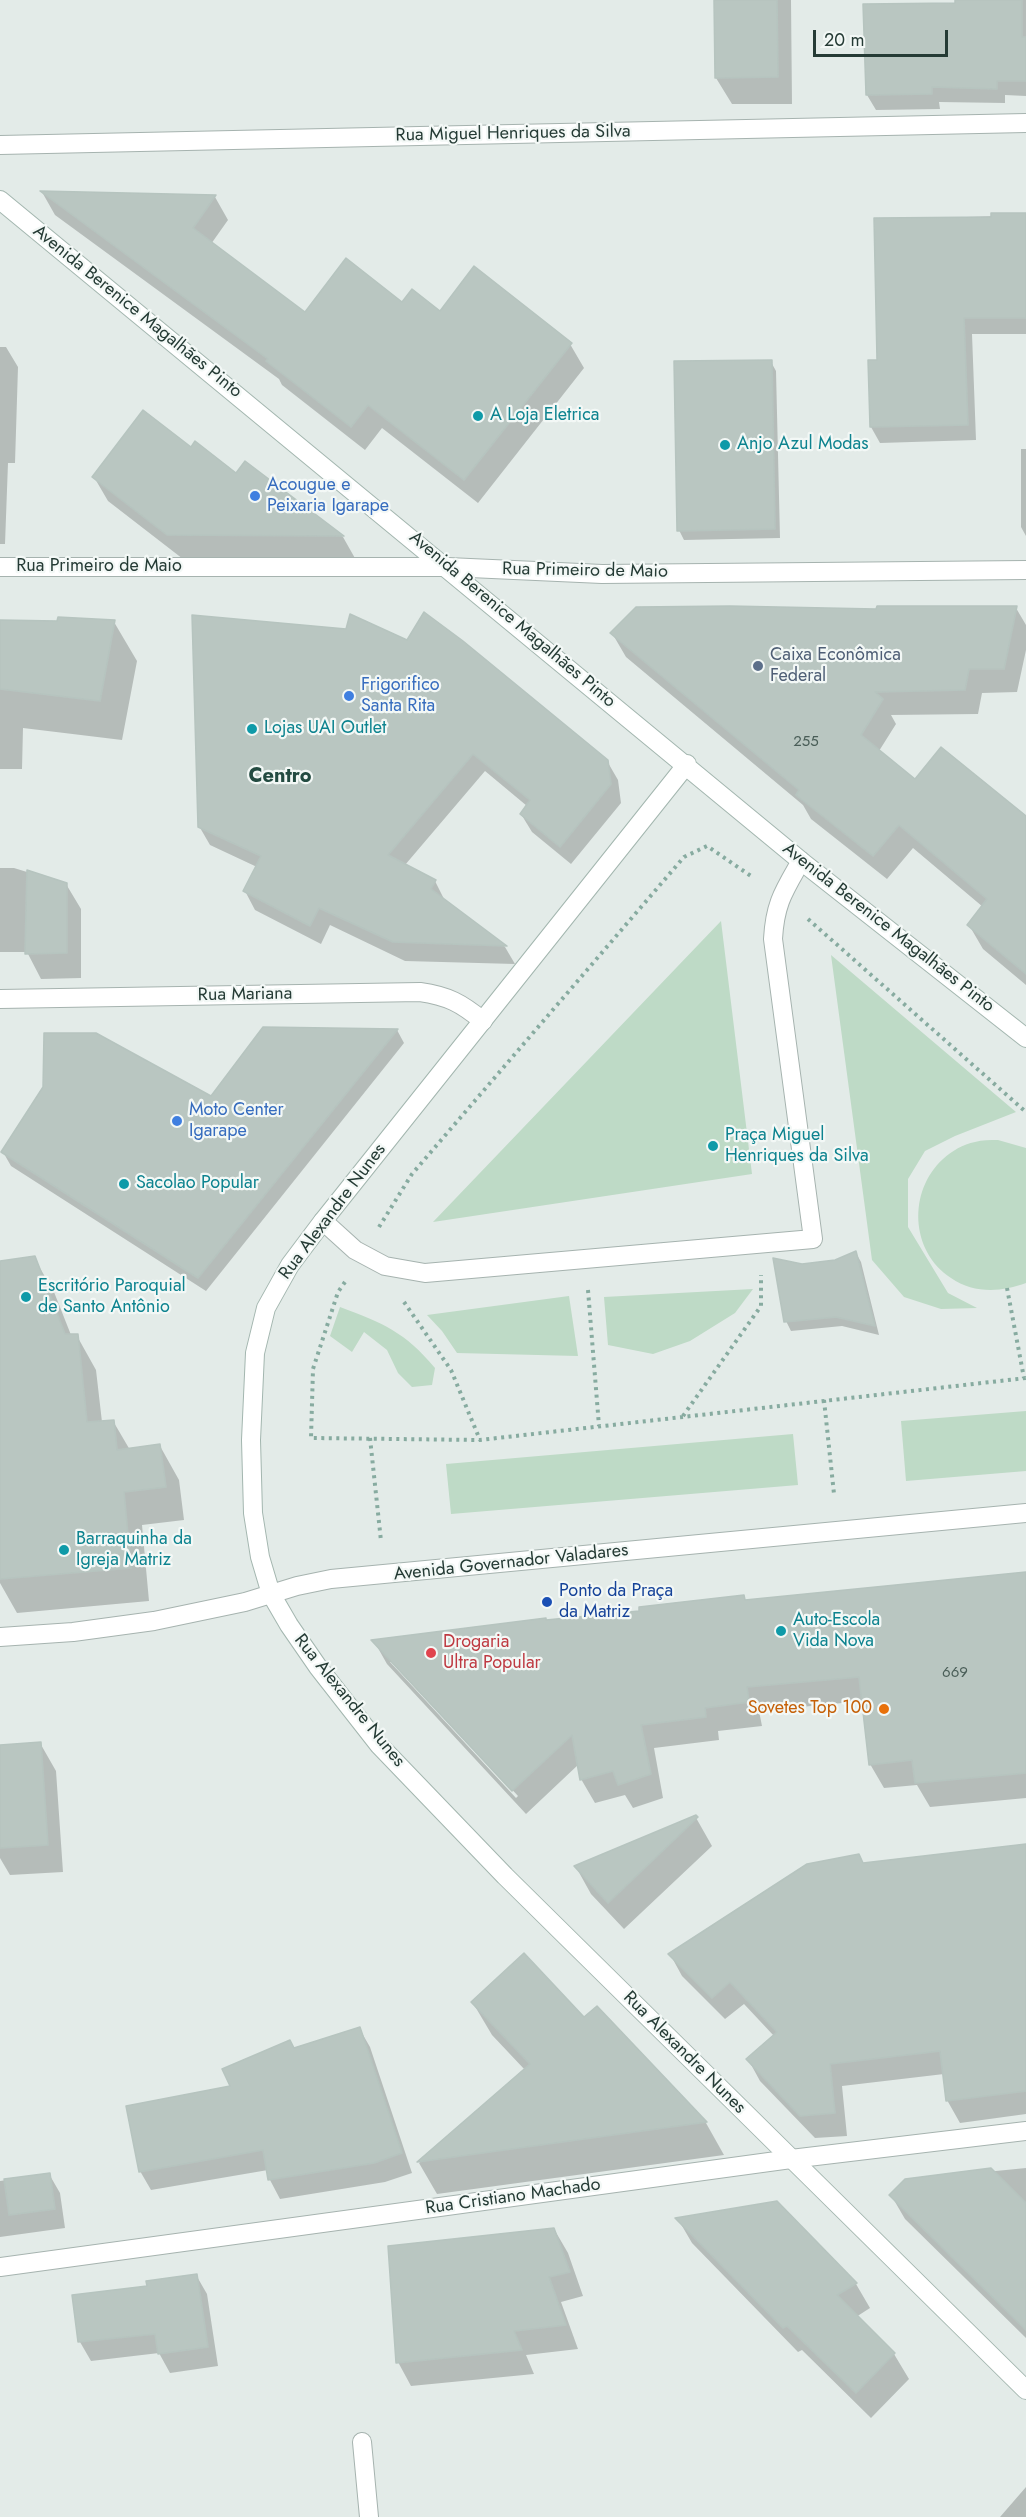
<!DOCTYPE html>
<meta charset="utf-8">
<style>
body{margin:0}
#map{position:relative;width:1026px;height:2517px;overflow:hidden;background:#e3ebe8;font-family:Jost,sans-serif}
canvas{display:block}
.scale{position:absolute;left:813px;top:30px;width:135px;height:27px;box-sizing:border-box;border:3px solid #253b35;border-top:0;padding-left:8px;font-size:18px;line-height:21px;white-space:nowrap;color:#253b35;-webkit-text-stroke:4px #f3f8f6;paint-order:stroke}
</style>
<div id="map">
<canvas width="1026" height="2517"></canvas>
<div class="scale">20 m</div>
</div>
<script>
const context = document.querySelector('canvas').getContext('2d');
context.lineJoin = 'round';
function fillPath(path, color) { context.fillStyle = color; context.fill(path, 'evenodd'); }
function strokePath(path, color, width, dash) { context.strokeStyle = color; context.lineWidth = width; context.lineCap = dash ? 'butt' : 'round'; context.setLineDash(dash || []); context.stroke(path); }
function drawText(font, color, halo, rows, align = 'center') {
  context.font = font + ' Jost,sans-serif'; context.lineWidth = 4.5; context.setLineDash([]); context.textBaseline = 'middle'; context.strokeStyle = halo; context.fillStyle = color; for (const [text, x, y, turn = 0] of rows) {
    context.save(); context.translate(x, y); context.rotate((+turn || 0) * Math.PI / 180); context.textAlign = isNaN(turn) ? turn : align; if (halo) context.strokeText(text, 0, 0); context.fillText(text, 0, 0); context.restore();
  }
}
fillPath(new Path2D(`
 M721 921 752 1174 433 1222Z
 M831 955 1016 1112 955 1136 925 1151 908 1179V1227L948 1293 977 1308 941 1309 904 1297 872 1260Z
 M998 1140 1026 1148V1283C1002 1292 974 1294 951 1278 910 1251 908 1191 943 1159 952 1151 963 1144 975 1142 982 1140 990 1140 998 1140Z
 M753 1289 735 1313 690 1341 653 1354 608 1345 604 1297Z
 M569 1296 578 1356 457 1353 442 1331 427 1315Z
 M340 1307C383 1323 405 1332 435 1368L432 1385 412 1387 398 1373 387 1350 364 1332 352 1352 330 1336Z
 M1026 1411V1471L906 1481 901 1421Z
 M793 1434 798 1485 451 1514 446 1464Z`), '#bedac6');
fillPath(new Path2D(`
 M716 0H791L792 104H732L716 78Z
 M956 0H1026V96L1005 95V103L939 102 940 109 876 110 867 95 865 6 956 4Z
 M42 192 215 197 228 220 211 244 305 314 440 313 570 344 584 368 478 503 382 428 365 450 282 385 279 379 55 215Z
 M1026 215V334H972L976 440 880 443 871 427 869 362 879 361 875 220Z
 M0 347H6L18 367 15 463H8L5 544H0Z
 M771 362 776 371 780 538 684 540 679 530Z
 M191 449 236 475 245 463 343 537 356 560 183 559 108 501 94 477Z
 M1021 449H1026V536L1021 527Z
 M1016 608 1026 625V650L1017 692 982 693 978 714 891 715 896 724 879 751 915 781 1026 818V985L983 949 969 925 983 907 913 848 887 879 811 819 803 805 626 657 612 633 877 611Z
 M193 616 607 761 618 780 621 803 571 864 532 832 521 814 527 806 485 771 405 865 435 881 445 901 505 947 515 964 405 961 330 925 321 944 255 910 245 891 257 867 210 845 199 826Z
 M0 621 114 622 137 661 122 740 23 728 22 769H0Z
 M0 868H14L66 884 81 909V978L41 979 27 952H0Z
 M397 1030 404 1043 206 1291 11 1166 3 1152 211 1098Z
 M856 1253 861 1262 879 1335 842 1326 791 1331 786 1321 802 1265 835 1262Z
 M34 1258 54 1292 71 1335 77 1336 96 1370 102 1422 113 1421 130 1450 160 1446 179 1480 184 1520 142 1525 149 1601 17 1613 0 1583V1263Z
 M1026 1574V1798L930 1807 917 1785 884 1788 870 1764 863 1701 759 1711 762 1726 718 1731 719 1740 654 1748 663 1798 633 1808 625 1795 595 1803 581 1779 579 1764 526 1814 387 1664 374 1641 641 1612 743 1596 746 1601ZM390 1662H394L518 1796 516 1798Z
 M40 1743 56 1771 63 1872 10 1875 0 1858V1746Z
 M695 1816 712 1846 624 1929 591 1894 576 1867Z
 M864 1864 1026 1960V2114L960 2123 947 2100 944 2074 842 2086 847 2136 815 2138 760 2081 748 2059 774 2036 744 2004 725 2019 682 1976 670 1954Z
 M473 2003 584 2019 597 2008 706 2123 724 2155 437 2194 419 2163 525 2070 492 2035Z
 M359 2028 370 2047 412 2173 385 2182 280 2199 270 2180 268 2170 151 2190 140 2171 232 2087 294 2049Z
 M1026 2168V2338L905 2219 891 2195 905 2180Z
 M49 2174 60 2193 65 2228 0 2237V2181Z
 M777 2202 856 2284 870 2308 856 2317 894 2354 909 2379 871 2418 802 2350 798 2352 692 2243 678 2219Z
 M554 2229 568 2253 583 2296 561 2302 578 2349 526 2355 534 2374 411 2386 398 2362Z
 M196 2275 207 2294 218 2366 170 2373 159 2353 91 2361 80 2342 74 2296 149 2287Z
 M1026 2487V2517H1000Z`), '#0003');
const building = new Path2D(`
 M714 0H777L778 77 715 78Z
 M955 0H1022V37H1026V81H997V89L932 87V94L866 95 863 4 955 3Z
 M40 191 216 195 193 228 305 312 346 258 402 302 412 289 440 311 474 266 572 343 464 480 368 405 351 427 266 361 268 359Z
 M991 213H1026V318H964L968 425 870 427 868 360H877L874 218 991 217Z
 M772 360 775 529 677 531 674 361Z
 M143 410 191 447 195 441 236 473 245 461 344 536 167 535 92 477Z
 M730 606 876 609 877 606H1017L1004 669H969L965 690 875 692 883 699 861 735 915 779 941 747 1026 816V974L967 925 987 899 899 825 873 856 796 795 799 790 610 633 636 607Z
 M424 612 463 641 608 760 611 784 560 847 520 814 530 800 473 754 388 855 436 880 431 889 507 946 393 942 319 908 310 926 243 891 261 856 198 827 192 615 346 629 350 614 407 640Z
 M58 617 115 620 100 701 0 689V620L57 621Z
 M27 870 67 883V953L25 954Z
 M263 1027 398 1029 198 1278 1 1152 43 1087 44 1033H96L211 1096Z
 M856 1251 875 1326 836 1317 784 1322 773 1258 802 1264 835 1260Z
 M35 1256 65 1334H78L87 1422 114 1420 117 1450 160 1444 166 1487 124 1492 131 1568 0 1579V1261Z
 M1026 1572V1773L915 1783 912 1760 869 1765 859 1677 747 1687 749 1702 705 1708 706 1717 641 1725 651 1774 618 1785 613 1771 580 1780 572 1735 512 1791 371 1640 546 1618V1620L639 1611V1607L744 1595 745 1600Z
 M41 1742 48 1845 0 1848V1745Z
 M696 1815 698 1817 608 1903 574 1866Z
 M1026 1844V2091L946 2101 940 2051 830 2064 835 2113 800 2116 746 2059 777 2032 730 1982 712 1998 668 1954 807 1864 859 1854 863 1863Z
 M524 1953 584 2017 597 2006 707 2122 417 2162 530 2064 471 2002Z
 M360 2027 402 2153 374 2163 268 2180 263 2150 139 2172 126 2106 230 2086 222 2069 290 2040 294 2048Z
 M991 2168 1026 2203V2330L889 2195 905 2179Z
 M50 2173 55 2209 9 2215 4 2179Z
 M777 2201 857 2283 837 2295 895 2353 856 2393 787 2326 783 2328 675 2218Z
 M554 2228 570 2272 549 2277 566 2325 514 2331 522 2350 396 2363 388 2246Z
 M197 2274 208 2347 158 2354 155 2334 78 2342 72 2295 147 2286 146 2281Z`);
fillPath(building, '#b9c6c1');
strokePath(building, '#b6c4bf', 1.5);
const lane = new Path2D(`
 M323 1221 355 1250 385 1266 425 1273 813 1239 773 939C775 903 784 891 801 861
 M362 2442 369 2517`);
const street = new Path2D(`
 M0 145 1026 123
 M0 567H448L602 574 1026 570
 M0 999 420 992C448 996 461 1003 483 1021
 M0 1637 73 1632 154 1621 245 1602 297 1586 331 1579 1026 1513
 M0 2267 791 2159 1026 2131`);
const secondary = new Path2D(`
 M0 200 801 861 1026 1038
 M687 764 323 1221 290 1265 266 1308 255 1353 251 1440 253 1513 260 1557 271 1594 289 1625 318 1667 379 1745 505 1876 1026 2390`);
strokePath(lane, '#a6b3af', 20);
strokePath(street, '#a6b3af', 20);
strokePath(secondary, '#a3b6af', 20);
strokePath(new Path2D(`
 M808 919 1026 1112
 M379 1227 412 1174 684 857 707 846 754 878
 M345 1282 338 1292 313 1369 311 1438 480 1440 1026 1378
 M1007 1288 1024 1378
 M588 1290 599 1426
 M404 1302 451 1370 480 1440
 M824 1400 834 1494
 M683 1416 761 1306V1275
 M370 1438 381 1541`), '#87aba0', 4, [3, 4.5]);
strokePath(lane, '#fff', 18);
strokePath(street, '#fff', 18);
strokePath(secondary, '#fff', 18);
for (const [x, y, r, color] of [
 [478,416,6,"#0f9aa8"],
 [725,445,6,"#0f9aa8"],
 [255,496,6,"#3f7fe0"],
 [758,666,6,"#5c6f8a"],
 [349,696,6,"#3f7fe0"],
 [252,729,6,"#0f9aa8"],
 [177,1121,6,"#3f7fe0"],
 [713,1146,6,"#0f9aa8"],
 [124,1184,6,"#0f9aa8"],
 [26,1297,6,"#0f9aa8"],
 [64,1550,6,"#0f9aa8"],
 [547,1602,6,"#1a4fb4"],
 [781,1631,6,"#0f9aa8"],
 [431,1653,6,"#e0444e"],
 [884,1709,6,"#e8710a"]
]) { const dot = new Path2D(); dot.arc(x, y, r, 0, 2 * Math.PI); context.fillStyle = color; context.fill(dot); strokePath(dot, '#f3f8f6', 2); }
drawText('15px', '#4a5e58', null, [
 ["255",806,742],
 ["669",955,1673]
]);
drawText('18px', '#253b35', '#f3f8f6', [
 ["Rua Miguel Henriques da Silva",513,134,-1],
 ["Avenida Berenice Magalhães Pinto",137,312,39],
 ["Rua Primeiro de Maio",99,567],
 ["Rua Primeiro de Maio",585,571,1],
 ["Avenida Berenice Magalhães Pinto",512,620,40],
 ["Avenida Berenice Magalhães Pinto",888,928,38],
 ["Rua Mariana",245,995,-1],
 ["Rua Alexandre Nunes",333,1212,-53],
 ["Avenida Governador Valadares",511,1563,-6],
 ["Rua Alexandre Nunes",349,1701,51],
 ["Rua Alexandre Nunes",684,2053,45],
 ["Rua Cristiano Machado",513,2197,-8]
]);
drawText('18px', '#0d838f', '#f3f8f6', [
 ["A Loja Eletrica",490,416],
 ["Anjo Azul Modas",737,445],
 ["Lojas UAI Outlet",264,729],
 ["Praça Miguel",725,1136],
 ["Henriques da Silva",725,1157],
 ["Sacolao Popular",136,1184],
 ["Escritório Paroquial",38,1287],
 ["de Santo Antônio",38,1308],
 ["Barraquinha da",76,1540],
 ["Igreja Matriz",76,1561],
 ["Auto-Escola",793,1621],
 ["Vida Nova",793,1642]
], 'left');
drawText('18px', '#366cbe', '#f3f8f6', [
 ["Acougue e",267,486],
 ["Peixaria Igarape",267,507],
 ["Frigorifico",361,686],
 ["Santa Rita",361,707],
 ["Moto Center",189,1111],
 ["Igarape",189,1132]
], 'left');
drawText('18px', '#4e5e75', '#f3f8f6', [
 ["Caixa Econômica",770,656],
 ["Federal",770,677]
], 'left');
drawText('18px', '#164399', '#f3f8f6', [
 ["Ponto da Praça",559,1592],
 ["da Matriz",559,1613]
], 'left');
drawText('18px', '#be3a42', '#f3f8f6', [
 ["Drogaria",443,1643],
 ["Ultra Popular",443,1664]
], 'left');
drawText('18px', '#c56008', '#f3f8f6', [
 ["Sovetes Top 100",872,1709]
], 'right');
drawText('bold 20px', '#234b41', '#f3f8f6', [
 ["Centro",280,777]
]);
</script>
